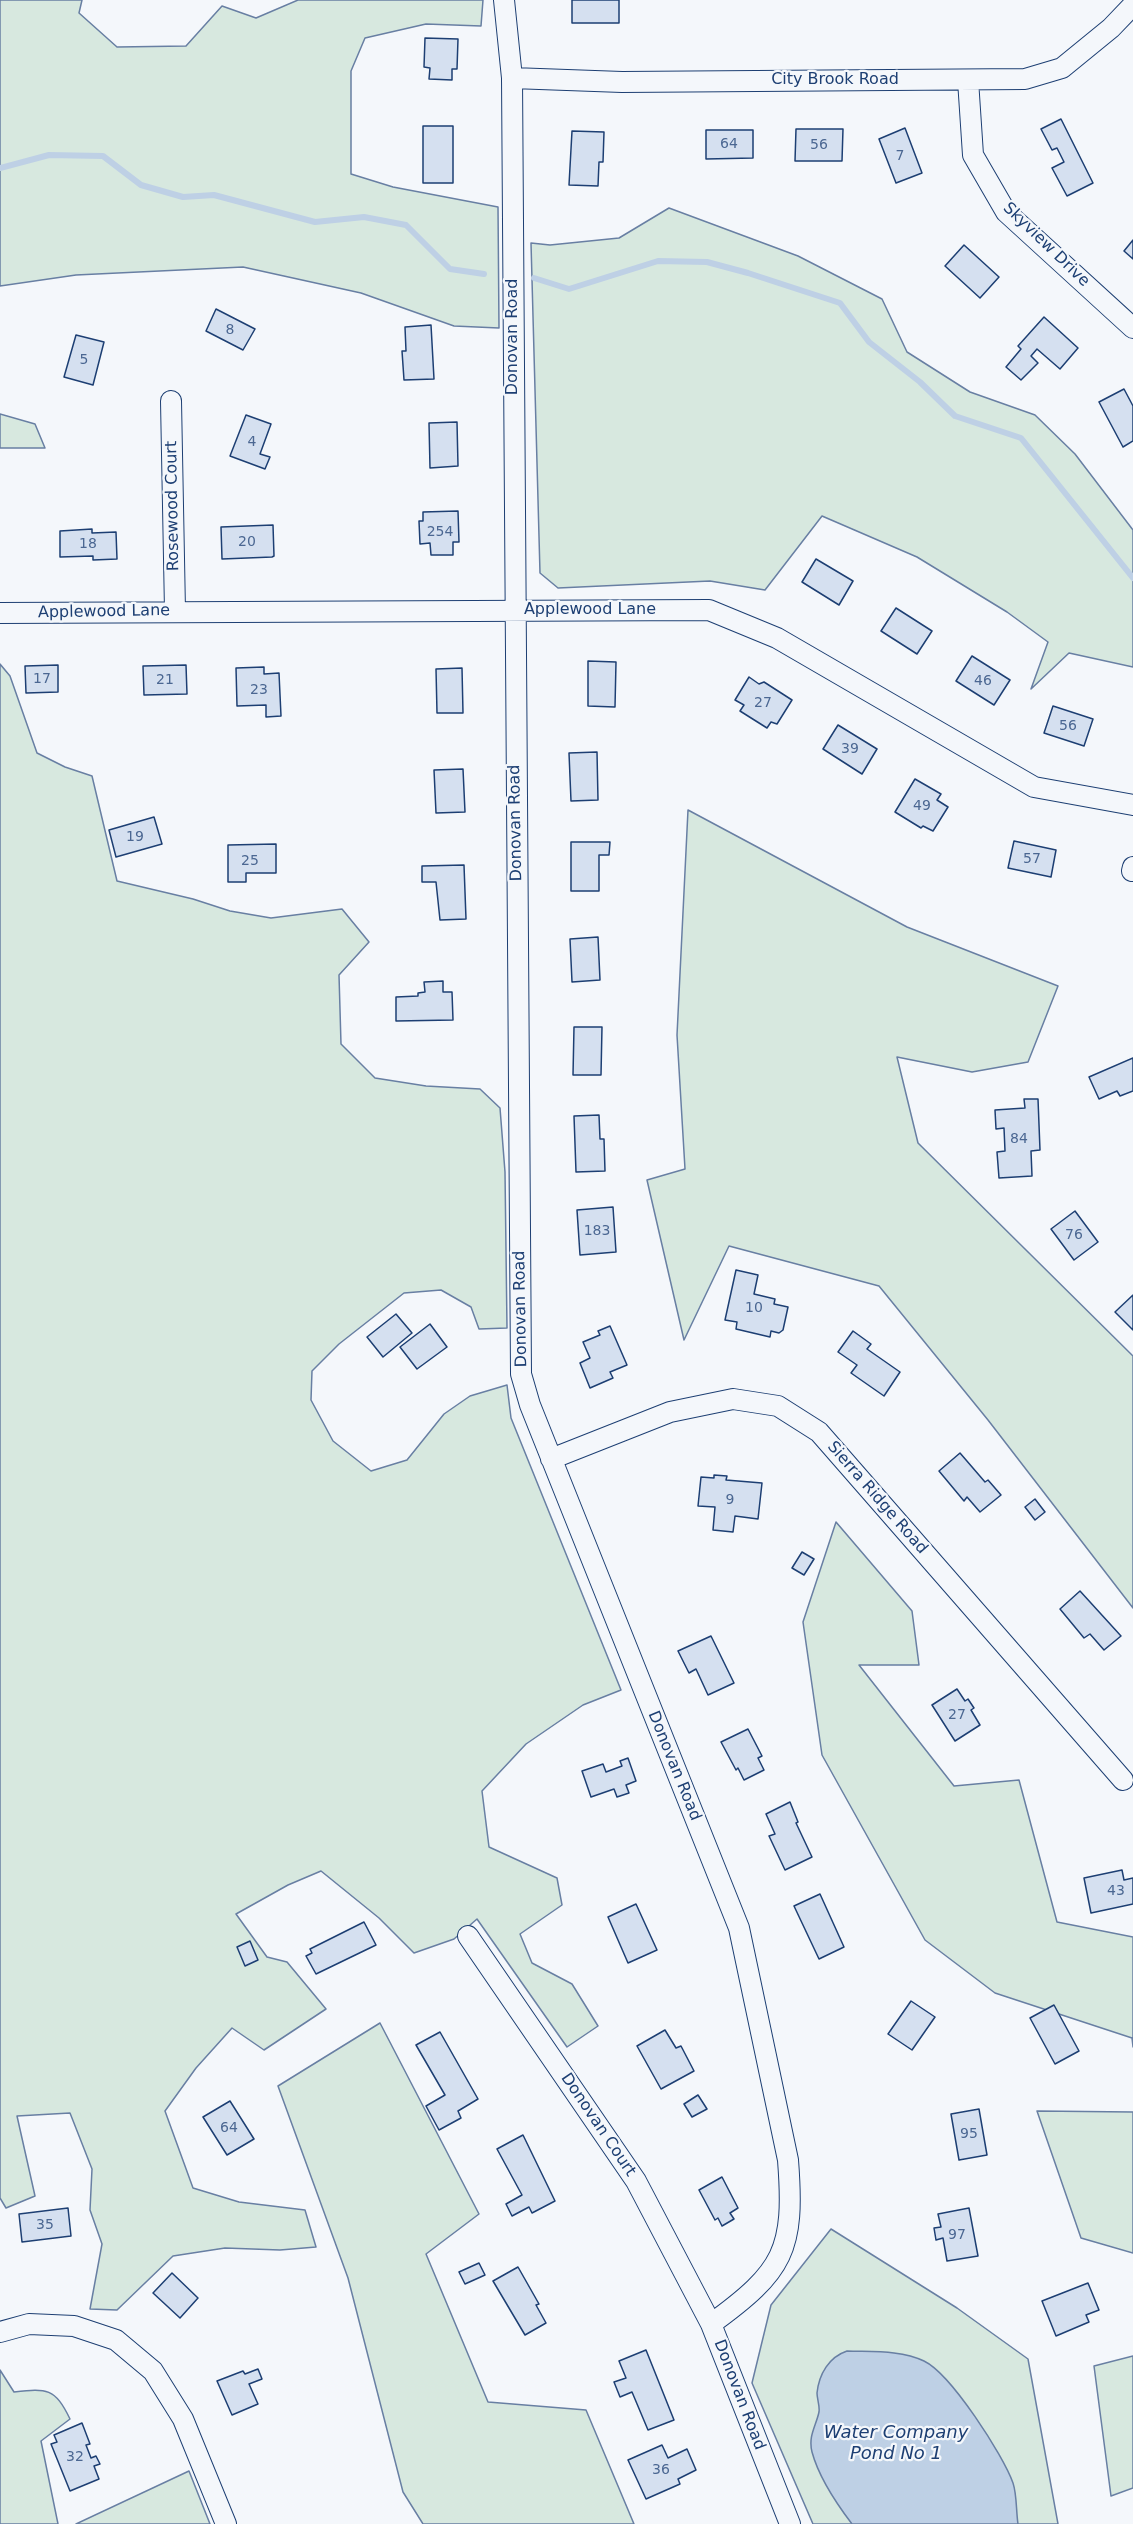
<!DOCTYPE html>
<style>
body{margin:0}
canvas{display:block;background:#f4f7fb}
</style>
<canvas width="1133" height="2524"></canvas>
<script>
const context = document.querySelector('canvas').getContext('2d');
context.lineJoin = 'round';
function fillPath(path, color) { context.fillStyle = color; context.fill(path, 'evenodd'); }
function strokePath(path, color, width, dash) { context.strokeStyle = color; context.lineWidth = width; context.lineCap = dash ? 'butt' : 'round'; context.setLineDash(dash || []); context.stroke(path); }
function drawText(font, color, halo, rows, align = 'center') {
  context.font = font + ' "DejaVu Sans",sans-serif'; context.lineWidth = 4.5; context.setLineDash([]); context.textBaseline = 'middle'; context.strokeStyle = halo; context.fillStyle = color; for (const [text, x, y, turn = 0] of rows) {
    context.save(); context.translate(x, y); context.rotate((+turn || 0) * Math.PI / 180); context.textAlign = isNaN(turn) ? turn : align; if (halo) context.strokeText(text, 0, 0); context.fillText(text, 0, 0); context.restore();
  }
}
const green = new Path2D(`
 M0 0H82L79 13 117 47 186 46 222 6 256 18 298 0H483L481 26 426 24 365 38 351 71V174L393 187 498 207 499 328 454 326 361 293 243 267 76 275 0 286Z
 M669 208 798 256 882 299 907 352 970 392 1035 415 1075 454 1133 530V667L1069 653 1031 689 1048 642 1007 612 917 557 822 516 765 590 710 581 558 588 540 573 531 243 550 245 619 238Z
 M0 414 35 424 45 448H0Z
 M0 664 10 676 37 753 65 767 92 776 117 881 193 899 230 911 271 918 342 909 369 942 339 975 341 1044 375 1078 426 1086 480 1089 500 1108 505 1172 507 1328 479 1329 471 1307 441 1290 404 1293 339 1344 312 1371 311 1400 333 1441 371 1471 407 1460 444 1414 470 1396 507 1385 511 1418 621 1690 583 1705 526 1744 482 1791 489 1847 557 1878 562 1905 520 1934 532 1963 572 1984 598 2026 567 2047 477 1919 454 1939 414 1953 379 1918 321 1871 288 1885 236 1914 267 1957 287 1962 326 2009 264 2050 232 2028 196 2068 165 2111 193 2188 239 2202 305 2210 316 2247 280 2250 225 2248 173 2256 117 2310 90 2309 102 2244 90 2210 92 2169 70 2113 17 2116 35 2196 6 2208 0 2198Z
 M688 810 907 927 1058 986 1028 1062 972 1072 897 1057 918 1143 1133 1356V1608L988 1420 879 1286 729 1246 684 1340 647 1180 685 1169 677 1035Z
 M836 1522 912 1611 919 1665H859L954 1786 1019 1780 1057 1922 1133 1937V2047L1132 2038 995 1993 925 1940 822 1755 803 1622Z
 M380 2023 479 2214 426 2254 488 2402 586 2410 634 2524H423L403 2492 348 2278 278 2086Z
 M1037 2111 1133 2112V2253L1081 2238Z
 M831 2229 957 2308 1028 2359 1058 2524H813L752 2383 771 2305Z
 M1133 2356V2488L1111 2496 1094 2366Z
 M0 2370 14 2392C47 2388 55 2388 70 2419L41 2441 58 2524H0Z
 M189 2471 210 2524H76Z`);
fillPath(green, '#d7e8df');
strokePath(green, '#687fa3', 1.5);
const water = new Path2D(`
 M847 2351C873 2352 901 2350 924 2361 951 2374 1003 2455 1013 2483 1017 2495 1016 2511 1018 2524H852C836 2503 819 2478 812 2452 808 2436 816 2426 819 2412 820 2406 817 2399 817 2393 819 2374 829 2357 847 2351Z`);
fillPath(water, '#bed0e5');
strokePath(water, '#687fa3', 1.5);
strokePath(new Path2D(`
 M0 168 49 155 103 156 141 185 183 197 214 195 315 222 364 217 406 225 450 269 484 274
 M534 278 569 289 658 261 707 262 748 273 840 303 869 342 920 382 955 416 1021 438 1133 578`), '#bed0e5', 6);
const building = new Path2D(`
 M572 0H619V23H572Z
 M425 38 458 39 457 69H452V80L429 79 430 68 424 67Z
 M1061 119 1093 183 1067 196 1052 168 1064 162 1057 148 1052 150 1041 129Z
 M423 126H453V183H423Z
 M905 128 922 173 896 183 879 139Z
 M796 129H843L842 161H795Z
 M706 130H753V158L706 159Z
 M572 131 604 132 603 162H599L598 186 569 185Z
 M1133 240V259L1124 251Z
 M964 245 999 277 980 298 945 266Z
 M216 309 255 329 243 350 206 331Z
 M1044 317 1078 348 1060 369 1037 349 1031 356 1038 363 1021 380 1006 367 1021 349 1018 346Z
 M431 325 434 379 404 380 402 351H406L405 327Z
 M76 335 104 342 93 385 64 377Z
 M1124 389 1133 406V441L1123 447 1099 402Z
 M246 415 271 424 260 454 270 457 265 469 230 456Z
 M457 422 458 466 430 468 429 423Z
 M458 511 459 542H453V555H431L430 543 420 544 419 521H423V512Z
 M273 525 274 556 272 557 222 559 221 527Z
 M92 529V533L116 532 117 559 93 560V556L60 557V531Z
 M816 559 853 581 839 605 802 582Z
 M896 608 932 631 917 654 881 631Z
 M972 656 1010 680 994 705 956 681Z
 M588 661 616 662 615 707 588 706Z
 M58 665V692L26 693 25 666Z
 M186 665 187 694 144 695 143 666Z
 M264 667V674L279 673 281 716 266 717V705L237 706 236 668Z
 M462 668 463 713H437L436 669Z
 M749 677 759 684 764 682 792 700 777 724 771 722 767 728 740 711 744 705 735 700Z
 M1053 706 1093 719 1084 746 1044 733Z
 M838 725 877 749 862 774 823 749Z
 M597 752 598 800 571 801 569 753Z
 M463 769 465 812 436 813 434 770Z
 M915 779 941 794 937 800 948 807 933 831 923 826 921 828 895 812Z
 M154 817 162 844 116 857 109 830Z
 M1014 841 1056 850 1051 877 1008 868Z
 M571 842H610L609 855H599V891H571Z
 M276 844V873H246V882H228V845Z
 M464 865 466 919 440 920 436 882H422V866Z
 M598 937 600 980 572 982 570 939Z
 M443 981V992H452L453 1020 396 1021V997L418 996V993L425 992 424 982Z
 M574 1027H602L601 1075H573Z
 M1133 1058V1091L1120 1096 1117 1091 1099 1099 1089 1077Z
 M1024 1099H1038L1040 1150 1031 1151 1032 1176 999 1178 997 1152 1005 1151 1004 1128 996 1129 995 1110 1025 1108Z
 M599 1115 600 1139H604L605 1171 576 1172 574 1116Z
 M613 1207 616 1252 580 1255 577 1210Z
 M1075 1211 1098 1242 1074 1260 1051 1229Z
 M736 1270 758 1275 754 1294 775 1299 774 1304 788 1307 783 1330 779 1333 771 1331 770 1337 736 1329 737 1322 725 1320Z
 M1133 1295V1330L1115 1312Z
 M396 1314 412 1333 383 1357 367 1337Z
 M430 1324 447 1347 417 1369 400 1347Z
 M610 1326 627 1365 610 1372 613 1378 590 1388 580 1363 590 1358 583 1342 600 1335 598 1331Z
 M853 1331 871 1344 867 1349 900 1372 884 1396 851 1373 857 1365 838 1352Z
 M960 1453 985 1482 988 1480 1001 1495 980 1512 967 1497 964 1501 939 1471Z
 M714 1475 727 1476 726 1480 762 1483 758 1519 735 1516 733 1532 713 1530 715 1507 698 1506 701 1477 714 1478Z
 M1035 1499 1045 1512 1035 1520 1025 1507Z
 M802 1552 814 1559 804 1575 792 1568Z
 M1080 1591 1121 1636 1104 1650 1090 1634 1084 1638 1060 1609Z
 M711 1636 734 1683 708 1695 696 1669 689 1673 678 1651Z
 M957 1689 965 1701 968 1699 974 1708 971 1710 980 1725 955 1741 932 1705Z
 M748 1729 762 1756 758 1758 764 1770 744 1780 738 1768 736 1770 721 1742Z
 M628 1758 636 1781 626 1785 629 1793 617 1797 614 1789 591 1797 582 1771 603 1764 606 1772 622 1766 620 1761Z
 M790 1802 798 1822 796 1823 812 1857 785 1870 769 1836 775 1834 766 1814Z
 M1122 1870 1124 1880 1133 1878V1904L1091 1913 1084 1878Z
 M820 1894 844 1947 819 1959 794 1906Z
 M636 1904 657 1950 628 1963 608 1917Z
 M364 1922 376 1945 316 1974 306 1956 312 1953 310 1949Z
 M250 1941 258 1960 245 1966 237 1947Z
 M911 2001 935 2017 912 2050 888 2034Z
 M1054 2005 1079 2051 1055 2064 1030 2018Z
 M665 2030 676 2048 681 2046 694 2071 661 2089 637 2046Z
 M440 2032 478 2099 458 2111 461 2118 439 2130 426 2106 445 2095 416 2045Z
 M698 2095 707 2109 692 2117 684 2104Z
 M230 2101 254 2139 227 2155 203 2117Z
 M979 2109 987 2155 959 2160 951 2114Z
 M523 2135 555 2201 532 2213 529 2207 512 2216 506 2204 522 2195 497 2149Z
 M722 2177 738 2208 730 2213 734 2219 722 2226 718 2218 715 2220 699 2190Z
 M68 2208 71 2236 22 2242 19 2214Z
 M969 2208 978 2256 947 2261 943 2238 936 2240 934 2228 941 2227 938 2214Z
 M479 2263 485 2275 465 2284 459 2272Z
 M518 2267 539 2304 536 2305 546 2323 525 2335 493 2281Z
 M172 2273 198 2298 180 2318 153 2293Z
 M1088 2283 1099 2310 1086 2315 1089 2322 1056 2336 1042 2301Z
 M646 2350 674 2420 648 2430 632 2392 620 2397 614 2382 626 2378 619 2361Z
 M258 2369 262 2379 249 2384 258 2404 232 2415 217 2381 243 2371 245 2374Z
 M82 2423 90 2444 86 2445 91 2458 96 2456 100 2464 94 2466 99 2479 70 2491 51 2444 57 2442 54 2435Z
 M662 2445 668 2458 687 2449 696 2470 678 2479 680 2484 646 2499 628 2460Z`);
fillPath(building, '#d5e0f0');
strokePath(building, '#1d3f73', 1.5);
const street = new Path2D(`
 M504 0 512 78 521 1374 530 1405 739 1928 788 2160C795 2250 784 2271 711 2324L790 2524
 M512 78 622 82 1025 79 1062 68 1111 28 1133 5
 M968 80 973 155 1006 212 1133 328
 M171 401 175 611
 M0 613 709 610 777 638 1034 787 1133 805
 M1132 871 1133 867
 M551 1459 670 1412 733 1399 778 1406 819 1432 1123 1780
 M468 1936 636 2181 711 2324
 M0 2332 29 2324 74 2326 116 2340 153 2371 183 2419 226 2524`);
strokePath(street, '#1d3f73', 22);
strokePath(street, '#f4f7fb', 20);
drawText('14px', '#4b6792', null, [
 ["64",729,144],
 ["56",819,145],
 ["7",900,156],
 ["8",230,330],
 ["5",84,360],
 ["4",252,442],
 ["254",440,532],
 ["20",247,542],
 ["18",88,544],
 ["17",42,679],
 ["21",165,680],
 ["46",983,681],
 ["23",259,690],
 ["27",763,703],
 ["56",1068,726],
 ["39",850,749],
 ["49",922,806],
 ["19",135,837],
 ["57",1032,859],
 ["25",250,861],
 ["84",1019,1139],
 ["183",597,1231],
 ["76",1074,1235],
 ["10",754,1308],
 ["9",730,1500],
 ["27",957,1715],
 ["43",1116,1891],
 ["64",229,2128],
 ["95",969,2134],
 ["35",45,2225],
 ["97",957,2235],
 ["32",75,2457],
 ["36",661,2470]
]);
drawText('16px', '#1d3f73', '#f4f7fb', [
 ["City Brook Road",835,80],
 ["Skyview Drive",1046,245,44],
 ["Donovan Road",513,337,-90],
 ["Rosewood Court",173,506,-91],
 ["Applewood Lane",590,610],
 ["Applewood Lane",104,612,-1],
 ["Donovan Road",516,823,-91],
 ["Donovan Road",521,1309,-91],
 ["Sierra Ridge Road",877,1498,49],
 ["Donovan Road",674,1766,68],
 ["Donovan Court",598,2125,56],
 ["Donovan Road",739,2395,69]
]);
drawText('italic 18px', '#1d3f73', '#f4f7fb', [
 ["Water Company",896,2433],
 ["Pond No 1",896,2454]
]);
</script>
